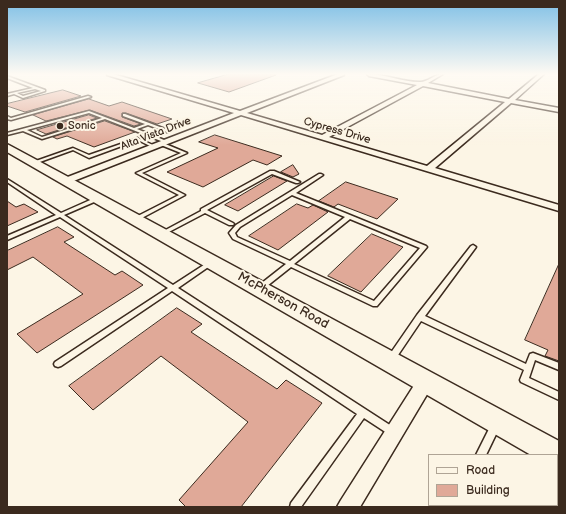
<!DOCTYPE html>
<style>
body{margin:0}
#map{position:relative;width:566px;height:514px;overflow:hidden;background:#fcf5e5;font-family:"Balsamiq Sans",sans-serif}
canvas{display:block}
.frame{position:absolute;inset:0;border:8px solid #3b2a1e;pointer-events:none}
.legend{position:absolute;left:428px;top:454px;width:130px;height:52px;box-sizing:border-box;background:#fcf5e5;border:1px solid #afa495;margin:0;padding:5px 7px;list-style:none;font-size:12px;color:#3b2a1e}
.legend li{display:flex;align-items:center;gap:8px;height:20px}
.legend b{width:20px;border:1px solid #afa495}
</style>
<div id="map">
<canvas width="566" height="514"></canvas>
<div class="frame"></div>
<ul class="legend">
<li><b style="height:5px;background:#fcf5e5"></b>Road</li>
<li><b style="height:11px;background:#e0a998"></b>Building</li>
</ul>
</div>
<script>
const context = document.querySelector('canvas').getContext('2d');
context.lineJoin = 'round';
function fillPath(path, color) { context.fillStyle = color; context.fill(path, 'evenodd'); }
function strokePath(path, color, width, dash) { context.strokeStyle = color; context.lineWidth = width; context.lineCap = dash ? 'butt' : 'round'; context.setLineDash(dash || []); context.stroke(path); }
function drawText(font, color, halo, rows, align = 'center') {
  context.font = font + ' "Balsamiq Sans",sans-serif'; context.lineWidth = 4; context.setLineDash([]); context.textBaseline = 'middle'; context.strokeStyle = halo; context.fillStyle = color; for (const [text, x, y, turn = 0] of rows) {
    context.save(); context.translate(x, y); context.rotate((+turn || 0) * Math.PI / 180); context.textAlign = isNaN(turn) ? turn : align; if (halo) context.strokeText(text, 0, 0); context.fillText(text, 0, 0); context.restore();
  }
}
const building = new Path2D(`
 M229 74H276V75L229 92 198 83Z
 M63 90 81 96 25 112 7 106V104Z
 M89 99 109 106 122 102 172 119 157 124 126 113H122V117L141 124 134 126 90 110 46 121 33 115Z
 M89 115 97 118 46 134 37 130Z
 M105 121 135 132 94 147 67 136 57 139 53 137Z
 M215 135 282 156 267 165 253 160 203 187 167 172 218 148 199 142Z
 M293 165 299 174 293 177 281 172Z
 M274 176 287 181 238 211 225 205Z
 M346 182 398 199 377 219 338 204 334 207 319 201Z
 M7 201 16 207 24 204 38 212 7 226Z
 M297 204 308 208 313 205 328 212 278 250 249 236Z
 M58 227 74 237 64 242 115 275 122 271 143 285 37 353 17 334 83 294 33 257 7 270V251Z
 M372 234 403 247 361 292 328 276Z
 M559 264V361L545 356 548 350 525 340Z
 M177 308 202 324 191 332 277 389 286 380 322 403 241 507H186L179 500 248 422 161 356 93 410 69 386Z`);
fillPath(building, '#e0a998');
strokePath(building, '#3b2a1e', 1);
const lane = new Path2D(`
 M7 76 45 90V91L23 98 14 94 7 96V94L33 88 7 78ZM35 89 41 91 23 96 17 93Z
 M88 96 91 97 11 120 7 119V116L11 118Z
 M89 111 134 128 145 124 123 116V114H125L168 130V132H167L148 125 137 129 169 142 166 143 105 119 42 139 23 131 7 135V133ZM89 113 102 118 42 137 27 130Z
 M138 138 157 147 154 148 138 140 89 158 73 150 37 163 33 162 73 148 89 155Z
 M161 143H163L187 153 142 173 185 195 138 220H134L133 219 134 218 179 195 136 173 181 153 161 145Z
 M270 171H274L300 182 298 183H296L272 174 207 210 233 223 234 224 233 225H229L205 213 165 234 163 235 160 233 201 211V209Z
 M319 174H321L323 175 296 193 426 246 427 247 377 306H373L291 267 262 290H258L257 288 258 286 286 264 233 239 229 233 236 225ZM292 195 345 217 290 261 237 237 235 233 240 227ZM350 219 420 248 374 301 294 264Z
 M7 179 61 213 97 197H101V199L64 215 173 285 210 261H214L215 262 214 263 178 288 396 429 398 432 396 435 393 436 390 435 364 418 301 507H290L291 503 357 414 172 291 61 366 58 367 55 366 54 364 55 362 168 288 60 217 7 240V236L56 215 7 182Z
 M473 245 476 247 425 316 526 364 530 354 533 353 559 363V370L535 360 529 378 559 392V400L521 382 520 380 524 370 421 321 394 361 391 362 388 361 387 359 388 357 417 315 471 246Z
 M495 422 498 423 500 426 486 455H476L492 423Z
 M451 505H461L460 507H450Z
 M479 505H491L492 507H480Z`);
const street = new Path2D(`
 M107 74H113L240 111 338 74H344V75L247 113 322 135 417 85 369 76 367 74C385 74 402 82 420 82 428 82 435 74 443 74L428 83 509 99 539 74H544L515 100 559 108V112L511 103 435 168 559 205V211L241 115 71 182H65L63 180 65 178 234 113 107 75ZM423 86 505 102 427 166 329 137Z
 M426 374 432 376 434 381 432 386 360 507H337L341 500 420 376Z`);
const secondary = new Path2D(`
 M7 144 559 441V469H557V455H531L7 152Z`);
strokePath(lane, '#3b2a1e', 3);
strokePath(street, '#3b2a1e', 3);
strokePath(secondary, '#3b2a1e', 3);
fillPath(lane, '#fcf5e5');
fillPath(street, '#fcf5e5');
fillPath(secondary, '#fcf5e5');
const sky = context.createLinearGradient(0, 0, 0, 145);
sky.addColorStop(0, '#80c0e6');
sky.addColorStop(0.51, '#fefaf3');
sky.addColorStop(1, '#fefaf300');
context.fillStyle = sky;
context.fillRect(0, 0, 566, 145);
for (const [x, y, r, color] of [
 [60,126,4,"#3b2a1e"]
]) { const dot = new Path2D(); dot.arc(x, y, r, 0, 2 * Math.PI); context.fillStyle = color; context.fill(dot); strokePath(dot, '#fcf5e5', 1.5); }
drawText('11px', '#3b2a1e', '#fcf5e5', [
 ["Sonic",68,126]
], 'left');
drawText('11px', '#3b2a1e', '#fcf5e5', [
 ["Cypress Drive",337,131,16],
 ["Alta Vista Drive",156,134,-21]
]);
drawText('13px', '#3b2a1e', '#fcf5e5', [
 ["McPherson Road",283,301,29]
]);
</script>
